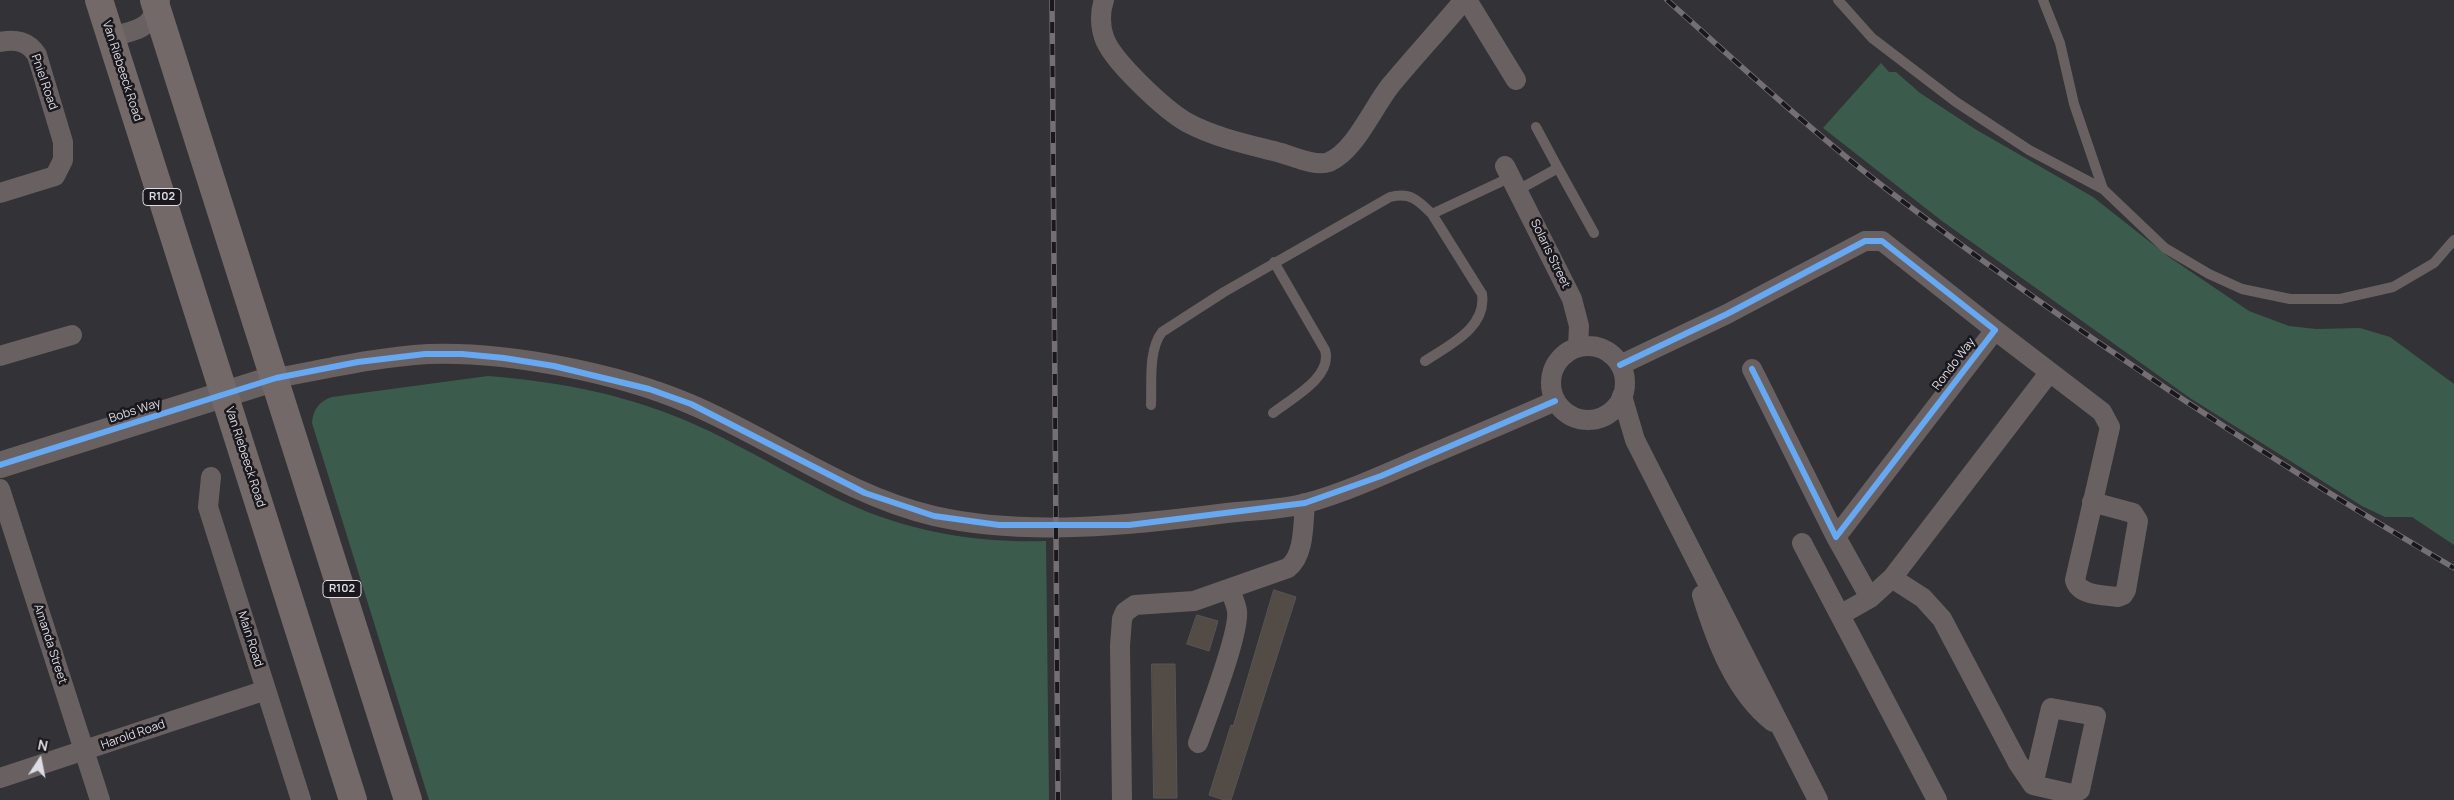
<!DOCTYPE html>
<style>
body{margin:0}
#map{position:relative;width:2454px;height:800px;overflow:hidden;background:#333237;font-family:Manrope,sans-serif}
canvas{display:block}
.north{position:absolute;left:15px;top:735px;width:50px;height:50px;-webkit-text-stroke:4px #1a181d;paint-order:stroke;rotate:11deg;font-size:14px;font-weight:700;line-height:20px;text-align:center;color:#dddbe3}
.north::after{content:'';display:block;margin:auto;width:18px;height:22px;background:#dddbe3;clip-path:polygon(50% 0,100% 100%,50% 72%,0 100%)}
</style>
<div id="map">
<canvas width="2454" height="800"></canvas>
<div class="north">N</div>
</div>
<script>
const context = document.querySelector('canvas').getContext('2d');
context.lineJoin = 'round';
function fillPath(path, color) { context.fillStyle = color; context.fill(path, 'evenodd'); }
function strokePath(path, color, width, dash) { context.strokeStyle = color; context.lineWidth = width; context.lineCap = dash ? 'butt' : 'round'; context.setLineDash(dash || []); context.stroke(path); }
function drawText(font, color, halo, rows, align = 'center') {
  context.font = font + ' Manrope,sans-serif'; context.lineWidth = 5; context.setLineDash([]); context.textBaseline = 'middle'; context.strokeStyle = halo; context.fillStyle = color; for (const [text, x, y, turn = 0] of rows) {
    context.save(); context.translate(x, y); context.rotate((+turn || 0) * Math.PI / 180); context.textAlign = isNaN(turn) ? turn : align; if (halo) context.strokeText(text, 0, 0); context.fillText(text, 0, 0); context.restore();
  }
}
fillPath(new Path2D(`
 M1881 63 1889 72H1896L1920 93 1975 129 2093 197 2169 257 2249 311 2289 326 2316 329 2360 328 2390 337 2454 384V545L2412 517H2385L2362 506 2190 398 1942 221 1823 128Z
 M488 376C552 381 613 392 672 415 739 441 799 483 865 511 923 534 984 543 1046 541L1049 800H429L312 423C313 410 319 401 332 397Z`), '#3b5c4c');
const building = new Path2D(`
 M1274 590 1296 597 1231 800H1224L1209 795 1231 725 1233 726Z
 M1197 615 1218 621 1209 651 1187 644Z
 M1152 664H1175L1177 798H1154Z`);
fillPath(building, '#524b46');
strokePath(building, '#585555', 1);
strokePath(new Path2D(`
 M1838 0 1872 38 1956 102 2029 150 2103 189 2165 248 2209 274 2242 289 2290 299H2340L2393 287 2434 263 2454 240
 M2043 0 2060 43 2074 104 2103 189
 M1536 127 1558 168
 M1518 190 1558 168 1594 233
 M1425 361C1449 345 1487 328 1482 294L1432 214
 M1151 405C1152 383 1148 350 1162 332L1224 292 1390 197C1410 192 1418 200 1432 214L1511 177
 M1273 413C1292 398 1333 377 1325 350L1274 262`), '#696161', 10);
strokePath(new Path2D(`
 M1104 0C1100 11 1100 26 1104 37 1111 60 1166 111 1188 123 1216 138 1251 145 1281 153 1295 157 1316 167 1329 162 1355 151 1372 109 1390 86 1414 57 1440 29 1464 0
 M1467 0 1516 80
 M110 37C123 33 143 31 151 19 155 13 154 6 160 1
 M0 42C16 39 28 41 37 55L63 142V160L55 176 0 193
 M1505 166 1572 299 1579 326 1578 347
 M1995 330 2102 412 2110 427 2075 580C2079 596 2104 595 2118 597L2123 595 2126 590 2138 521 2133 513 2092 502
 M1551 383a37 37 0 1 1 74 0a37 37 0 1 1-74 0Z
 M0 356 72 335
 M1620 365 1727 314 1865 241H1882L1995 330 1836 537 1752 369
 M276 378C326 369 377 357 428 354 507 351 618 373 690 404 773 439 845 495 934 516 1026 537 1134 525 1227 513 1253 510 1282 510 1307 503 1346 492 1383 475 1420 459 1465 440 1510 421 1555 401
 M1622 396 1635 440 1818 800
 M211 477 208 507 301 800
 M0 489 100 800
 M1836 537 1870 598 1892 578 2049 373
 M1802 543 1937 800
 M1892 578 1923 598 1942 619 2018 763 2033 785 2072 794 2080 790 2096 716 2051 708 2033 785
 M1702 595C1716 641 1735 692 1773 722
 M1840 615 1870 598
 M1198 743C1207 717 1240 633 1237 611 1236 604 1232 596 1230 589
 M0 778 266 690
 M1122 800 1120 646 1122 619 1125 612 1135 605 1194 601 1288 568C1305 555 1303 523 1305 503`), '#696161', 20);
strokePath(new Path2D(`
 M0 465 276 378`), '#696161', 26);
strokePath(new Path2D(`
 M99 0 353 800
 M154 0 408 800`), '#736969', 28);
const rail = new Path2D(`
 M1052 0 1058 800
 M1667 0C1741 66 1814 134 1893 194 2072 330 2259 454 2454 568`);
strokePath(rail, '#746f72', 5.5);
strokePath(rail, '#1a181d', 4, [11]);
strokePath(new Path2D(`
 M1620 365 1727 314 1865 241H1882L1995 330 1836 537 1752 369
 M0 465 276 378 358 362 425 354H462L504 358 554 366 649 389 691 404 865 493 934 516 999 525H1129L1305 503 1381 476 1555 401`), '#66a8f1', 6);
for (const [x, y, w] of [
 [162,197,38],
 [342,589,38]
]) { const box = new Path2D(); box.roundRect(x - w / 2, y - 8.5, w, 17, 4); context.fillStyle = '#1a181d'; context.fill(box); strokePath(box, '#dddbe3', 1); }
drawText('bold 11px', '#dddbe3', null, [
 ["R102",162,197],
 ["R102",342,589]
]);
drawText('12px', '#dddbe3', '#1a181d', [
 ["Van Riebeeck Road",122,71,72],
 ["Pniel Road",44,82,71],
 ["Solaris Street",1550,254,64],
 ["Rondo Way",1954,364,-53],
 ["Bobs Way",135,411,-18],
 ["Van Riebeeck Road",245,457,72],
 ["Main Road",250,639,72],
 ["Amanda Street",50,644,72],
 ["Harold Road",133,735,-19]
]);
</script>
